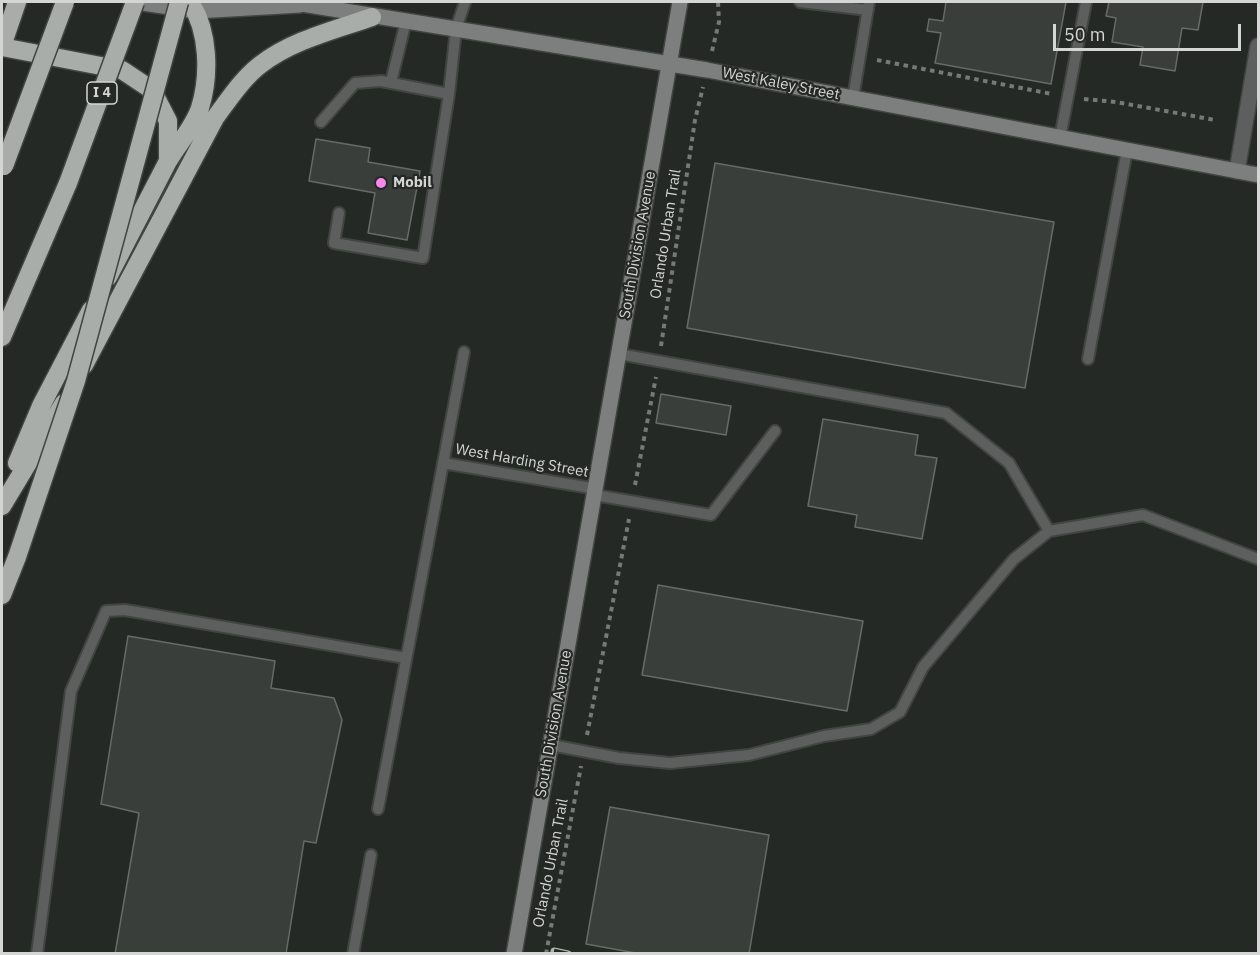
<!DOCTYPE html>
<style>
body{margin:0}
#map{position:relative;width:1260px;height:955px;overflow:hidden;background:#252926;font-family:"IBM Plex Sans",sans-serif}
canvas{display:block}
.frame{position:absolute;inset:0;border:3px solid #d3d6d4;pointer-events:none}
.scale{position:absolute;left:1053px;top:24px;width:188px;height:27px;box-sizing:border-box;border:3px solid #d3d6d4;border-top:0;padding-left:8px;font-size:18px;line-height:21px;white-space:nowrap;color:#d3d6d4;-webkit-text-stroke:4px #252926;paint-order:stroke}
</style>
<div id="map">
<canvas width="1260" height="955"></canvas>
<div class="frame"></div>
<div class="scale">50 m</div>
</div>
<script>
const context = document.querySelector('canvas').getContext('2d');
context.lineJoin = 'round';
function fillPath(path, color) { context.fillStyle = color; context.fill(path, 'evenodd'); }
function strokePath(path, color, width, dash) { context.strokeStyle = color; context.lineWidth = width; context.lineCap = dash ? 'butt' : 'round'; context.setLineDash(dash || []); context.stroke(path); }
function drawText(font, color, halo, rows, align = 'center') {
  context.font = font + ' "IBM Plex Sans",sans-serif'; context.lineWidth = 4.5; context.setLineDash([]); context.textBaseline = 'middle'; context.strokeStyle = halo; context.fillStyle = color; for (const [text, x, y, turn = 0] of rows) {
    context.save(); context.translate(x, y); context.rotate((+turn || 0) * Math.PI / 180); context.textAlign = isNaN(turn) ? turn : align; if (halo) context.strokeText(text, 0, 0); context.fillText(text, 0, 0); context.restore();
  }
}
const building = new Path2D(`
 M946 2H1066L1051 84 935 63 941 33 927 31 929 19 943 21Z
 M1109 2H1203L1198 30 1182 28 1175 71 1140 65 1143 47 1112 42 1116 18 1106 16Z
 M316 139 370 148 368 162 420 171 407 240 368 233 375 193 309 181Z
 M715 163 1054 222 1025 388 687 328Z
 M661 394 731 406 726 435 656 423Z
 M823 419 918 435 915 455 937 458 922 539 855 527 857 515 808 506Z
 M658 585 863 621 847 711 642 675Z
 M128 636 275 661 271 688 334 698 342 720 316 843 304 841 286 954H115L139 813 101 804Z
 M610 807 769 835 749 954H641L586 944Z`);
fillPath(building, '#3a3e3b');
strokePath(building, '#666b68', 1.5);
const lane = new Path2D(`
 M800 2 868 10
 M391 82 406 21
 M449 94 456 29 465 2
 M853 98 869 2
 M321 122 355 83 381 81 449 94 423 258 334 243 339 213
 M1060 138 1086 2
 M619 354 946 413 1009 463 1049 531
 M1088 359 1127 150
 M443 463 597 489
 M595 495 711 515 775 431
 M551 745 619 758 670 763 749 755 824 736 871 729 900 712 923 667 1014 559 1049 531 1143 515 1258 559
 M378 809 464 352
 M37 954 71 691 106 611 125 610 406 658
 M353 954 371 855`);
const street = new Path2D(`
 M1237 171 1258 46`);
const secondary = new Path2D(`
 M136 2 196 11 300 5
 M290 2 707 70 1258 175
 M514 954 680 2`);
const highway = new Path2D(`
 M2 46 17 2
 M2 47 122 70 152 90 168 121V160
 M108 277C128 239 147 201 167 163 177 145 194 127 200 108 210 75 209 31 190 2
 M2 337 68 183
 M84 365 215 118C229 99 242 79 260 65 292 40 335 30 372 17
 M17 463 41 406 91 310
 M2 506 64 403
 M2 595 17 557`);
strokePath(lane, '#414542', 14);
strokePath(street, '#414542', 18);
strokePath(secondary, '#414542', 18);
strokePath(highway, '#414542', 21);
strokePath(new Path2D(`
 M712 51 719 22 718 2
 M877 60 1052 94
 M1084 99 1116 102 1215 120
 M661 346 695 120 703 87
 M635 485 656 377
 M587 735 629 519
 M546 954 581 766`), '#767a77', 4, [4.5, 4.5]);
strokePath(lane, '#5d5f5e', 10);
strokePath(street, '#5d5f5e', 15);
strokePath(secondary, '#7c7f7d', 15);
strokePath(highway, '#a8ada9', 18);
const rail = new Path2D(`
 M554 951 568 954`);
strokePath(rail, '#b1b4b2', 7);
strokePath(rail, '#252926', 4.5, [14]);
const highwayBridge = new Path2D(`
 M4 166 65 2
 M68 183 135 2
 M17 557 76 381 179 2`);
strokePath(highwayBridge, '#414542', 21, []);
strokePath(highwayBridge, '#a8ada9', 18);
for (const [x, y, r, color] of [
 [381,183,6,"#f788ec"]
]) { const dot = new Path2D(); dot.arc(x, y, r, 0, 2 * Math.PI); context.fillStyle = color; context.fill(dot); strokePath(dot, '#252926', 2); }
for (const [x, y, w] of [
 [102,93,30]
]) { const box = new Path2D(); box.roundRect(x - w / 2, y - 11, w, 22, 4.5); context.fillStyle = '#252926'; context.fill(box); strokePath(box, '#d3d6d4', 1.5); }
drawText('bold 14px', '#d3d6d4', null, [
 ["I 4",102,93]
]);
drawText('15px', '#d3d6d4', '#252926', [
 ["West Kaley Street",781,84,11],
 ["Orlando Urban Trail",666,234,-81],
 ["South Division Avenue",638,245,-80],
 ["West Harding Street",522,461,10],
 ["South Division Avenue",554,724,-80],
 ["Orlando Urban Trail",551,863,-79]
]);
drawText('bold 15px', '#d3d6d4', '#252926', [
 ["Mobil",393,183]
], 'left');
</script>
